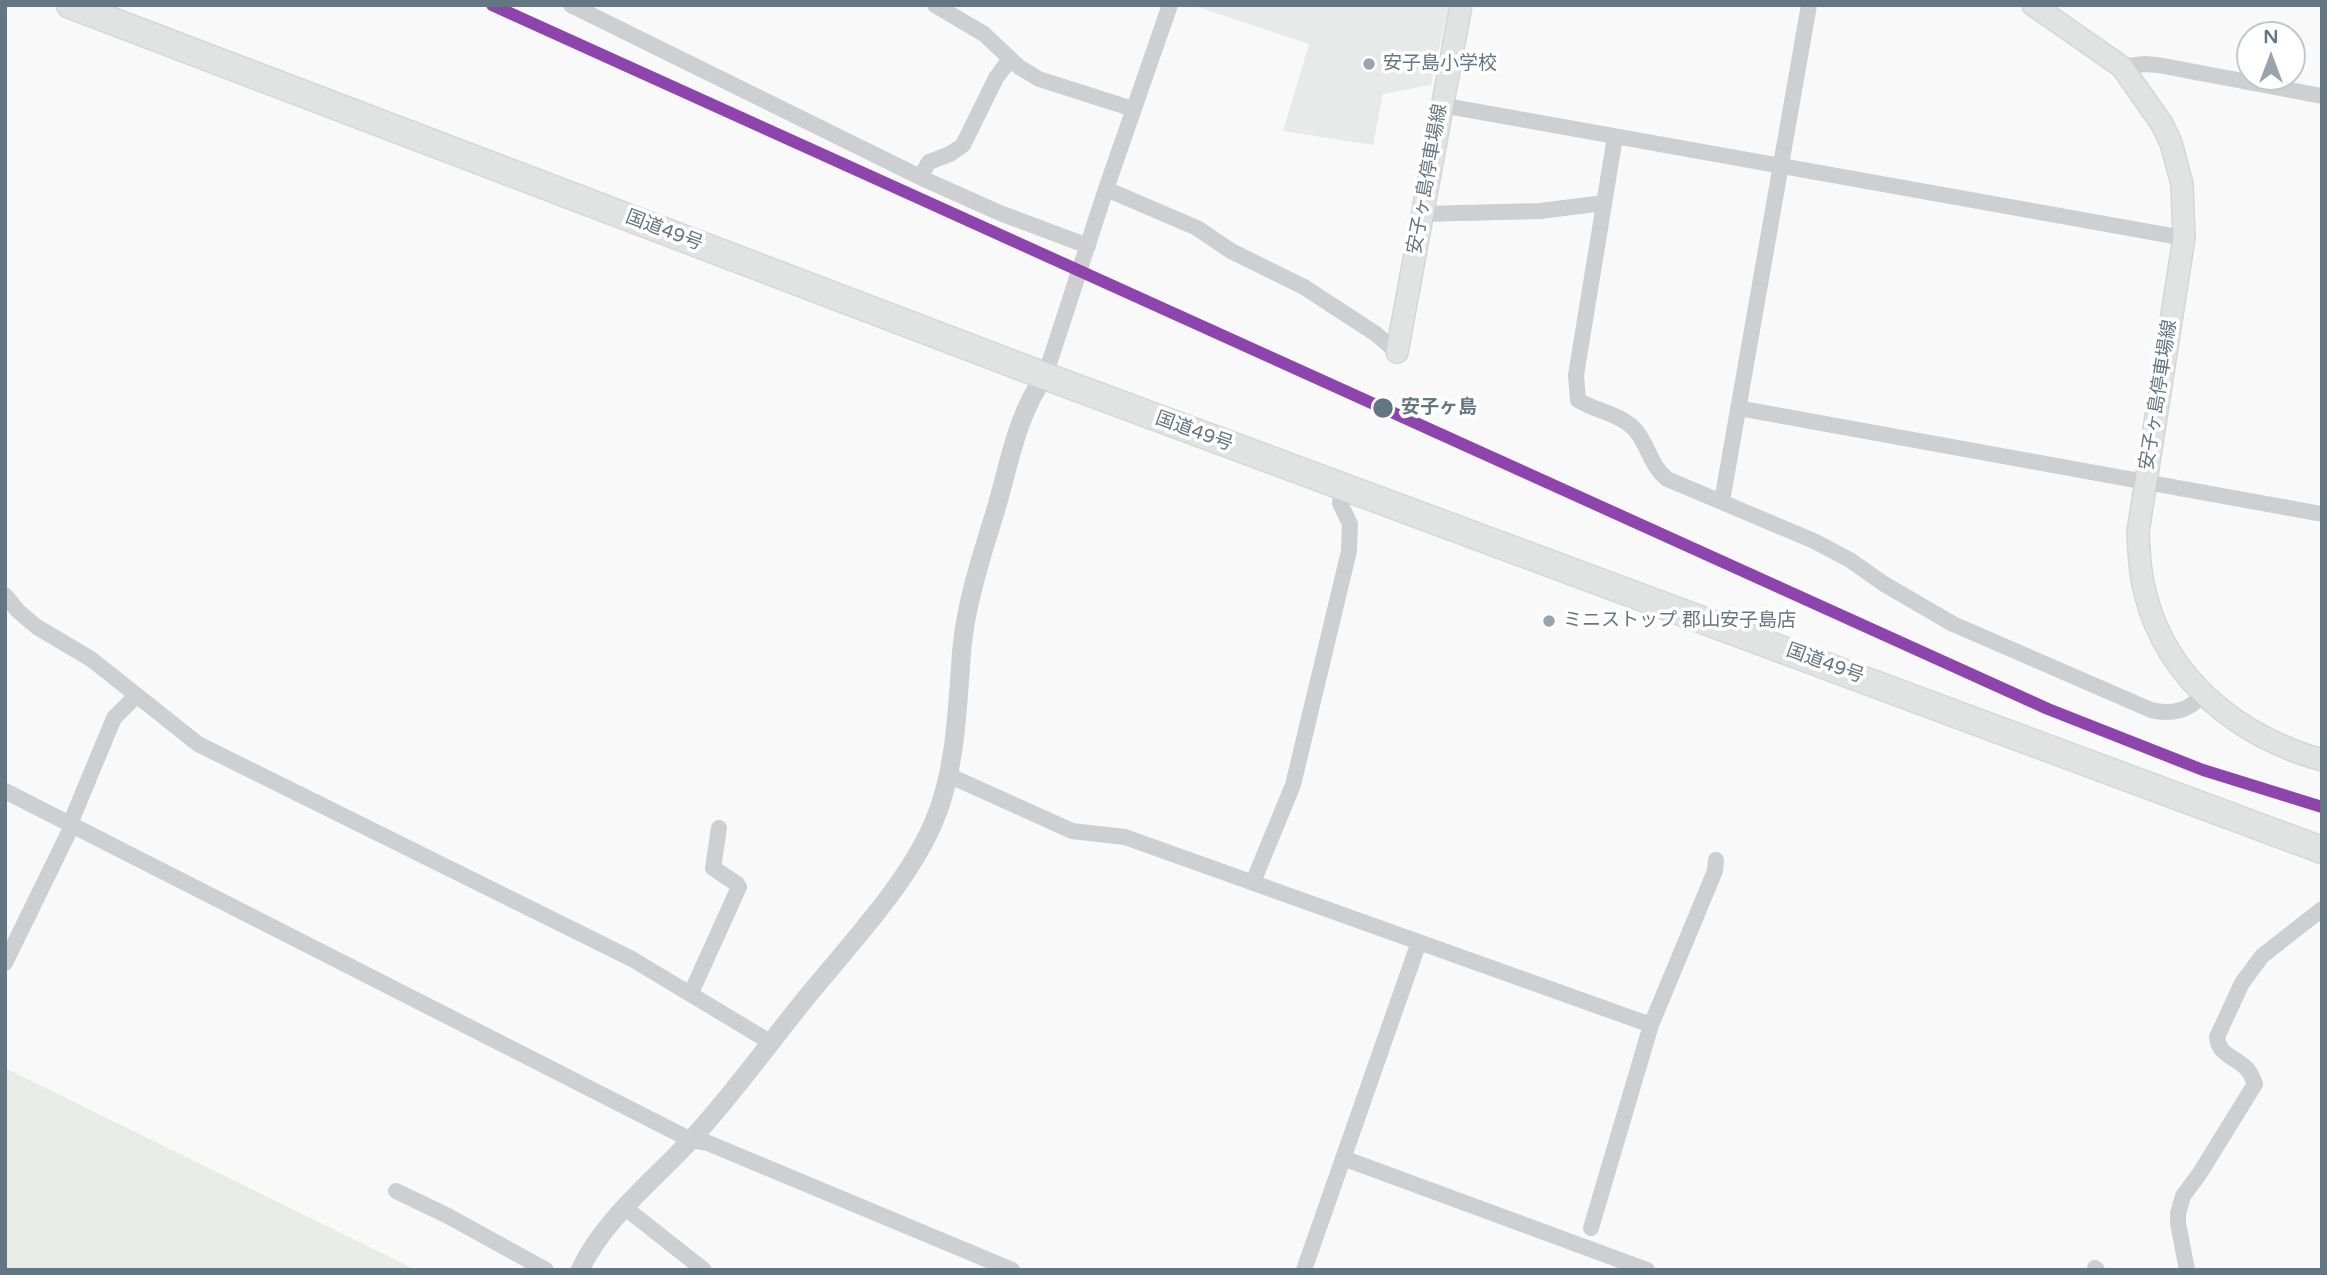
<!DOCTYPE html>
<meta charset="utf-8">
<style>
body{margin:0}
#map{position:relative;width:2327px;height:1275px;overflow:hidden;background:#f9f9f9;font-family:"Varela Round",sans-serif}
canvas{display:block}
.frame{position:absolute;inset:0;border:7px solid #657683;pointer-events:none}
.north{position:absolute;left:2236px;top:21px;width:70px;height:70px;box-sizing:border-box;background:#fff;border:2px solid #c1c8cd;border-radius:50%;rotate:0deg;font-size:19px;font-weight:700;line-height:28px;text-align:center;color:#657683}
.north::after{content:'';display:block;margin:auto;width:24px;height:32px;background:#99a4ac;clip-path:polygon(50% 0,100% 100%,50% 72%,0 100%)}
</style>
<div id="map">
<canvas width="2327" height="1275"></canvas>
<div class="frame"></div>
<div class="north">N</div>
</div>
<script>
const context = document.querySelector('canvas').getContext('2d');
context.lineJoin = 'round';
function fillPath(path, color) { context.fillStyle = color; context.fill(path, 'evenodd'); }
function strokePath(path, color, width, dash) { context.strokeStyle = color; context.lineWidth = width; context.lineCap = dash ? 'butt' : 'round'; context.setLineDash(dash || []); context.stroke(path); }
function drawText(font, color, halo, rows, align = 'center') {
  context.font = font + ' "Varela Round","Noto Sans JP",sans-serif'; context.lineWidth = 7; context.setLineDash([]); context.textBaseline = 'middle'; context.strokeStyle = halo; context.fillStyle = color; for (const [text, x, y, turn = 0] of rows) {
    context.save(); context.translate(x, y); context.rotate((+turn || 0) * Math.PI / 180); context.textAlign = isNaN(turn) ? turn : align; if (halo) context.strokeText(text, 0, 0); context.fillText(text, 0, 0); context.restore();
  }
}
fillPath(new Path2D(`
 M1191 5H1449L1431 85 1383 94 1373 145 1283 131 1309 44Z`), '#e8e9e9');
fillPath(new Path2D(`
 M5 1068 416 1270H5Z`), '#e8ebe6');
const secondary = new Path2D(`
 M2033 5 2122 67 2162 124 2171 143 2182 184 2184 238 2138 532C2139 554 2140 575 2146 596 2168 681 2240 737 2322 760
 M1397 352 1461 5`);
const trunk = new Path2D(`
 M70 5 1045 376 2322 850`);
strokePath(secondary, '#d5d6d7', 24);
strokePath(trunk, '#d5d6d6', 29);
strokePath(new Path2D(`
 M571 5 926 180 1000 213 1088 246
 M935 5 984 34 1019 67 1039 79 1133 109
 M2122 67 2144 64 2158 65 2322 96
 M1441 105 2184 238
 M1615 137 1576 375 1578 400C1597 412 1623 414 1637 432 1649 448 1651 466 1667 479L1814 541 1850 560 1884 584 1953 624 2151 710C2170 715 2191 711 2202 694
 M920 177 929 162 950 154 963 145 996 78 1010 59
 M1106 189 1197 228 1231 251 1304 287 1376 334 1397 352
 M1422 214 1540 211 1604 203
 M1045 376 1106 189 1170 5
 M1738 408 2322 514
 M1722 501 1809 5
 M5 595 18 611 37 627 91 659 198 744 632 959 770 1042
 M948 775 1072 831 1125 837 1651 1025
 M5 791 691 1140 708 1143 1012 1270
 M1253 882 1293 785 1349 551 1350 524 1340 503 1342 487
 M5 963 69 832 70 824 114 718 136 696
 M691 993 739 887 737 884 713 868 719 828
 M1343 1158 1647 1270
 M396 1191 448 1216 546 1270
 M624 1207 704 1270
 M1591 1228 1651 1025 1715 871 1716 860
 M2095 1268 2097 1270
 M1304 1270 1419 942
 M2187 1270 2178 1223V1214L2183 1196 2200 1173 2255 1084C2253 1079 2251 1073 2247 1069 2236 1057 2218 1055 2217 1037L2242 983 2262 956 2322 909`), '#cecfd0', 16);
strokePath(new Path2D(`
 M580 1270C605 1218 651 1183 689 1142 731 1097 767 1046 806 998 849 945 905 887 933 824 957 769 957 706 962 647 967 599 982 555 996 509 1009 465 1017 414 1045 376`), '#cecfd0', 19);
strokePath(secondary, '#e1e2e2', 21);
strokePath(trunk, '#e1e2e2', 26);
strokePath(new Path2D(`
 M492 5 2048 709 2203 770 2322 807`), '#8e44ad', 12);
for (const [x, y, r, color] of [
 [1369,64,7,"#99a4ac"],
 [1383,408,11,"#657683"],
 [1549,621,7,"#99a4ac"]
]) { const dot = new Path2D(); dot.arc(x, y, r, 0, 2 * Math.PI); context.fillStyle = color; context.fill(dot); strokePath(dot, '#fff', 2.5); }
drawText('19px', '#657683', '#fff', [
 ["安子島小学校",1383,64],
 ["ミニストップ 郡山安子島店",1563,621]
], 'left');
drawText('19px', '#657683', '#fff', [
 ["安子ヶ島停車場線",1428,179,-80],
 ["国道49号",664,231,21],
 ["安子ヶ島停車場線",2159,395,-81],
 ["国道49号",1194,432,20],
 ["国道49号",1825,664,20]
]);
drawText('bold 19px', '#657683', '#fff', [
 ["安子ヶ島",1401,408]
], 'left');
</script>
